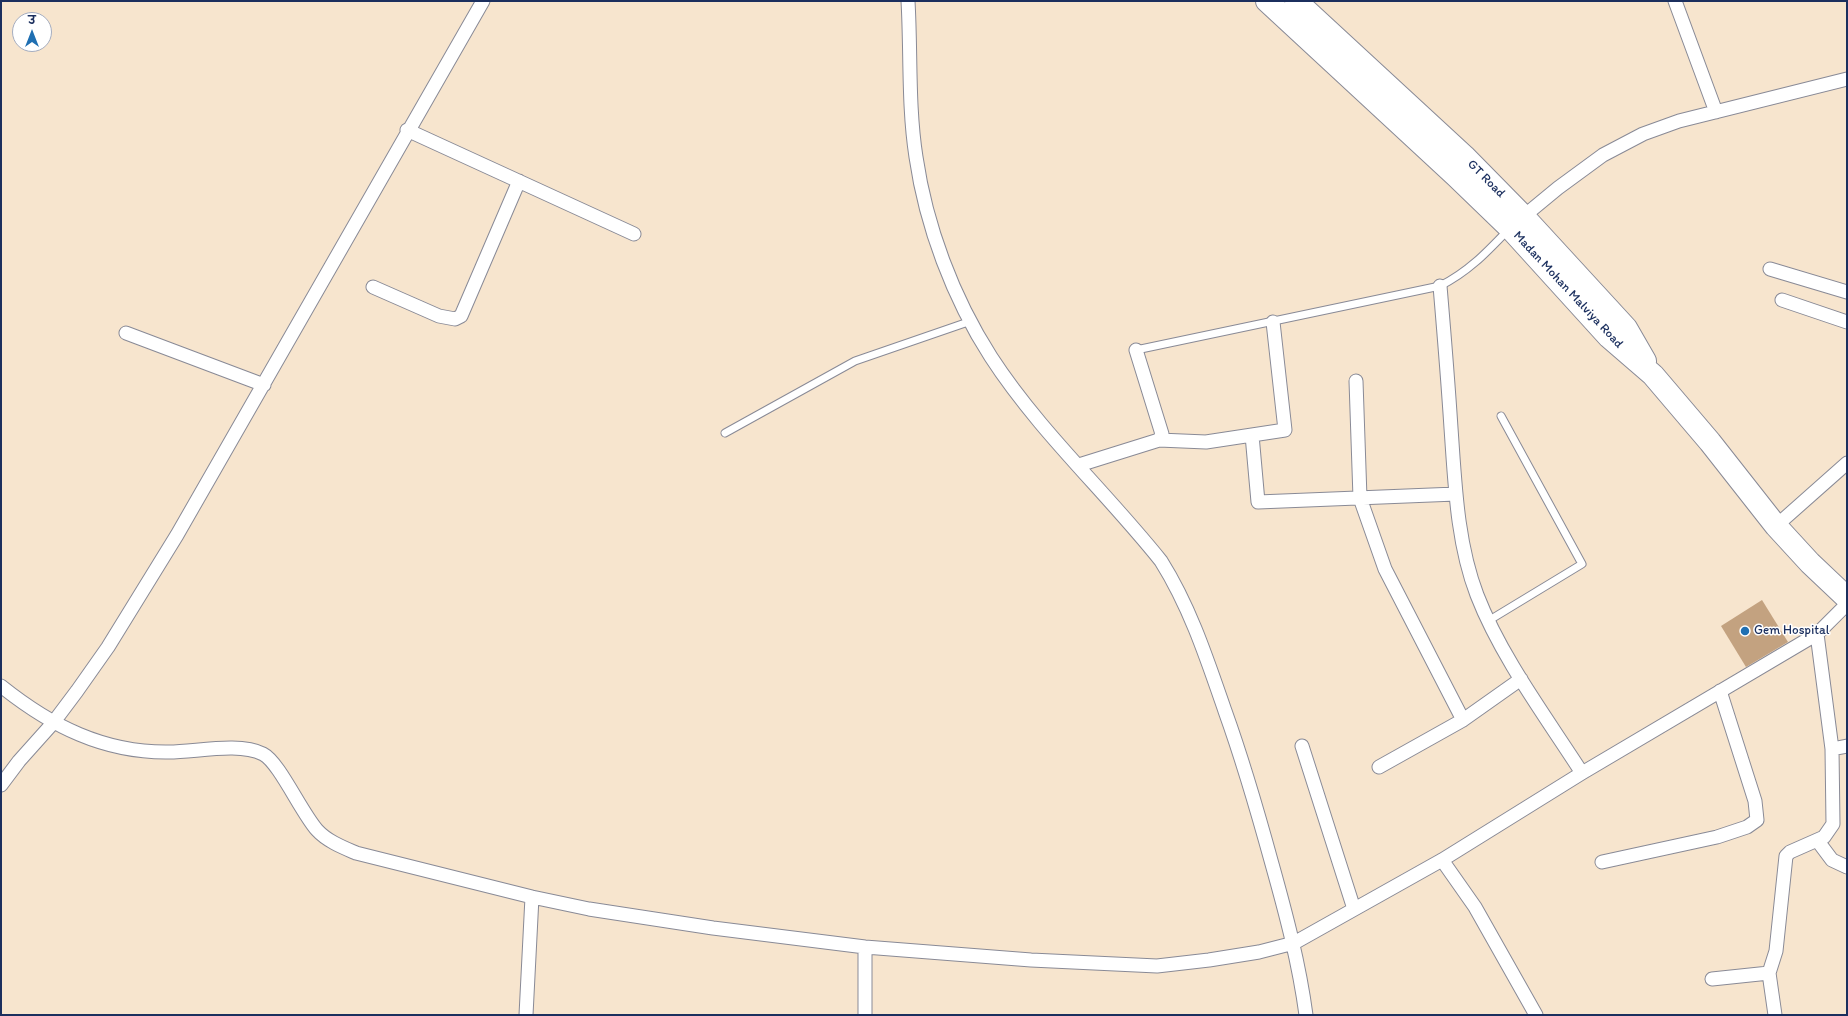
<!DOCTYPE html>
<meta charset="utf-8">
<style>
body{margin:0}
#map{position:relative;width:1848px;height:1016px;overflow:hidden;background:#f7e5ce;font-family:Itim,"Playpen Sans Deva",sans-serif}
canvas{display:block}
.frame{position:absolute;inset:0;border:2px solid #1b2f5e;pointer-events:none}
.north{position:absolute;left:12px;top:12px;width:40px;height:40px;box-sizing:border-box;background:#fff;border:1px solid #a4acbf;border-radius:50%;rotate:0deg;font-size:11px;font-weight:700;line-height:16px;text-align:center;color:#1b2f5e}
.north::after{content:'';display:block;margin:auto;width:14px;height:18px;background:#1f6fb2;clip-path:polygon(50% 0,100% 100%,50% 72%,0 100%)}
</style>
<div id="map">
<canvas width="1848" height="1016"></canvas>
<div class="frame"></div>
<div class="north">उ</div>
</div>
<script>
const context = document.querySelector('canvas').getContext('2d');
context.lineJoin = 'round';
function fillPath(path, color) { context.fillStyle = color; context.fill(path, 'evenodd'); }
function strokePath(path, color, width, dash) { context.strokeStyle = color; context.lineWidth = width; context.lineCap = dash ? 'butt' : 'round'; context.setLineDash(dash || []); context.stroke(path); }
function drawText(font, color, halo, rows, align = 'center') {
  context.font = font + ' Itim,sans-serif'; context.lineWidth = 3; context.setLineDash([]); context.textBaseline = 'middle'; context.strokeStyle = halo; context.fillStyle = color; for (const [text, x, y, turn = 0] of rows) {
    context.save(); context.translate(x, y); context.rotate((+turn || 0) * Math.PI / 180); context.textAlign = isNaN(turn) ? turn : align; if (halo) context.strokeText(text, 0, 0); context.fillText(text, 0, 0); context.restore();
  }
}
fillPath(new Path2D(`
 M1762 600 1788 642 1746 667 1721 626Z`), '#c3a280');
const service = new Path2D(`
 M1136 350 1440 286C1468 272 1486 253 1508 230
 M725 433 855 361 971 321
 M1488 621 1582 564 1501 416`);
const minor = new Path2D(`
 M908 1C911 53 908 106 916 157 926 226 953 298 991 357 1039 431 1106 492 1161 561 1190 607 1207 659 1225 711 1243 761 1258 813 1272 864 1286 914 1299 963 1306 1015
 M1675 1 1716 112
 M407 130 634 234
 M1518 221 1558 188 1603 155 1643 134 1679 121 1847 79
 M1770 269 1847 292
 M1440 286C1444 333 1448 381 1451 428 1455 484 1457 543 1477 595 1501 657 1546 717 1582 773
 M373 287 439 316 455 319 461 316 519 181
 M1782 300 1847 322
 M126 333 264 385
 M1356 381 1360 498 1385 569 1463 720
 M1252 435 1258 502 1456 494
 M1159 440 1206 442 1285 430 1273 322
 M1079 465 1159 440 1162 434 1136 350
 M1776 526 1847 463
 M1 686C51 726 104 753 169 752 196 752 239 742 263 754 279 762 301 812 317 830 327 841 342 847 356 853L532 897 589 909 713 928 865 947 1031 960 1157 966 1209 960 1259 952 1294 943 1442 860 1582 773 1817 634 1847 604
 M1302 746 1354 909
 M1832 749 1847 746
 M1379 767 1463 720 1521 679
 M1 785 19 761 53 723 77 691 108 647 177 535 483 1
 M1817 840 1832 860 1847 867
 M1442 860 1475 907 1536 1015
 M1602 862 1717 837 1747 827 1757 820 1755 801 1720 691
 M1712 979 1769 973
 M526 1015 532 897
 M865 1015V947
 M1775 1015 1769 973 1776 951 1786 856 1790 852 1824 837 1833 824 1832 749 1817 634`);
const trunk = new Path2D(`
 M1267 1 1456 176 1510 228 1609 337 1653 375 1710 442 1776 526 1810 563 1847 598
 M1296 1 1464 156 1524 217 1626 328 1645 361`);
strokePath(service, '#898a96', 9);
strokePath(minor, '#898a96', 15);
strokePath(trunk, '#898a96', 24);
strokePath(service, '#fff', 7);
strokePath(minor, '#fff', 13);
strokePath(trunk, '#fff', 22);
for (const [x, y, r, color] of [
 [1745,631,5,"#1f6fb2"]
]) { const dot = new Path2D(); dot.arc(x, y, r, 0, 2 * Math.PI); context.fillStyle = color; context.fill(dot); strokePath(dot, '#fff', 1.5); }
drawText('13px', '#1b2f5e', '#fff', [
 ["GT Road",1486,179,45],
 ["Madan Mohan Malviya Road",1568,290,47]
]);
drawText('13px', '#1b2f5e', '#fff', [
 ["Gem Hospital",1754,631]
], 'left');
</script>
